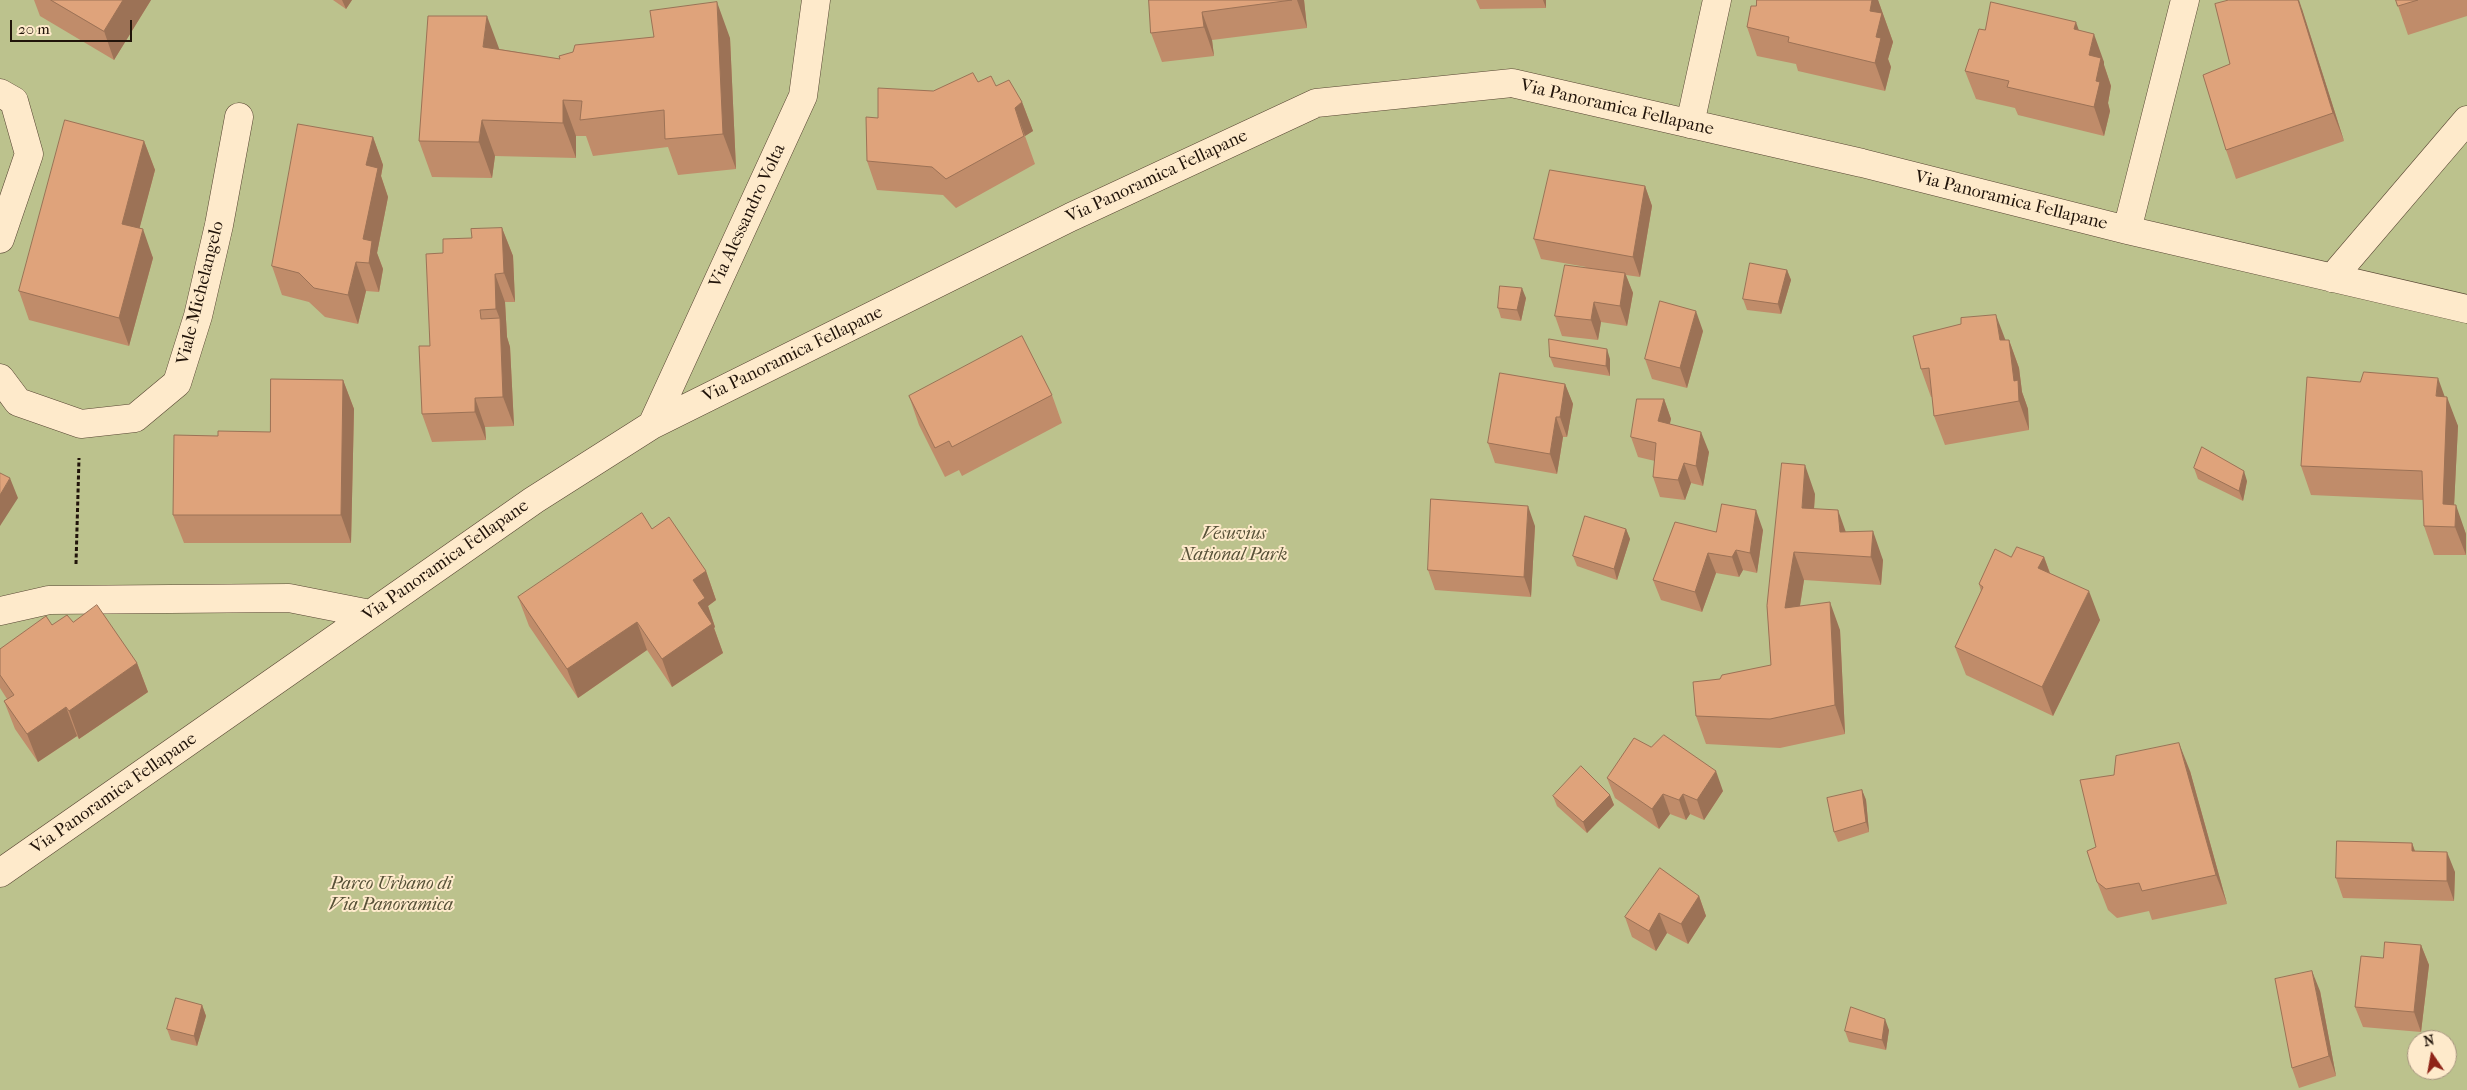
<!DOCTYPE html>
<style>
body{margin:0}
#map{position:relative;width:2467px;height:1090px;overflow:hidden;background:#fddeaf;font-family:"IM FELL French Canon",serif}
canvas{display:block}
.north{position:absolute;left:2407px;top:1030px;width:50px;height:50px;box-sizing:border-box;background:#feeacb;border:1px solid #a6947e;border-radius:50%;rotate:348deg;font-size:14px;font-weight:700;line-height:20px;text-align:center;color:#21140a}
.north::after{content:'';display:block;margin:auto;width:18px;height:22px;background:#8f2418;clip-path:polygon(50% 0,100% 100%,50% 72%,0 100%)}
.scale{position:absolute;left:10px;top:20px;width:122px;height:22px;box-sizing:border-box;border:2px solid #21140a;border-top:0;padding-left:6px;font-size:15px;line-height:18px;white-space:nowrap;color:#21140a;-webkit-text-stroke:4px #feeacb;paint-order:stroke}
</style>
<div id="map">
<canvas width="2467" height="1090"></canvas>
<div class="north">N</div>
<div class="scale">20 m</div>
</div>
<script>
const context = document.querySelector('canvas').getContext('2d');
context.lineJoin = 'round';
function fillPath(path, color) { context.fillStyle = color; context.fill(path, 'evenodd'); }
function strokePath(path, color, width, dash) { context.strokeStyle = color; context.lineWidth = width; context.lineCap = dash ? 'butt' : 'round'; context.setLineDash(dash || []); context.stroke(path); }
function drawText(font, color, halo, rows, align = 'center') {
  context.font = font + ' "IM FELL French Canon",serif'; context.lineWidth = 4; context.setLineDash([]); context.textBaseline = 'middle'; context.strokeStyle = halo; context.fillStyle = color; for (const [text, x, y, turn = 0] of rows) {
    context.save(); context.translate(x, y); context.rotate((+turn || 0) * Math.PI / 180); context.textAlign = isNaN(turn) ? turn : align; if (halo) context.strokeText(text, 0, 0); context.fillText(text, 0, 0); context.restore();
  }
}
fillPath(new Path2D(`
 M0 0H2467V1090H0ZM2417 1040H2447V1070H2417Z`), '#bcc28d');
const minor = new Path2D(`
 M0 93 14 101 29 154 0 239
 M1690 124 1717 0
 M2127 230 2185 0
 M2332 278 2467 120
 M0 378 18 402 81 424 135 418 177 383 198 316 219 225 239 117
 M652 425 803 96 816 0
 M0 611 49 600 289 598 370 614
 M0 873 534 500 652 425 1071 217 1316 103 1512 83 1862 163 2127 230 2467 309`);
strokePath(minor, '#584633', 29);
strokePath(new Path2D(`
 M76 564 79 458`), '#21140a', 3, [4, 2.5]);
strokePath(minor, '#feeacb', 28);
fillPath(new Path2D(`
 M34 0H151L114 60 40 16Z
 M333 0H352L346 9Z
 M1149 0H1304L1307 28 1212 40 1214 56 1162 62 1151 33Z
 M1476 0H1546V8L1480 9Z
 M1757 0H1878L1893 42 1888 59 1891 67 1885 91 1798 71 1796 64 1757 56 1747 27 1756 6Z
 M2396 0H2467V16L2408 35Z
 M2302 9 2344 141 2236 179 2226 150 2230 64Z
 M1985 30H2078L2104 62V65L2111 86 2108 103 2110 111 2104 136 2018 115 2015 108 1976 99 1965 71Z
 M730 38 736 169 678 175 668 147 593 156 586 136H576V158L495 156 492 178 432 177 419 141 499 49 560 59Z
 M978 82 996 86 1022 102 1033 131 1025 136 1035 164 956 208 943 195 877 190 867 161 878 118 933 91Z
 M373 137 383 165 381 176 388 197 377 253 383 269 379 292 366 291 358 324 325 317 309 302 282 295 272 266Z
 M144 141 155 170 139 229 153 258 129 346 29 320 19 291Z
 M1645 186 1652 206 1640 277 1626 275 1633 293 1627 326 1601 322 1598 340 1562 336 1555 316 1586 267 1541 259 1534 239Z
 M502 228 513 256 515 302H505L507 337 510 347 514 426 485 427 486 440 432 442 422 414 430 346 443 253 472 238Z
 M1787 270 1791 280 1781 314 1747 310 1743 299Z
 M1526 298 1521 321 1501 318 1498 308Z
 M1961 324 2005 340H2009L2019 368 2022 392 2028 409 2029 430 1945 445 1934 416 1932 397H1931L1921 369Z
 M1703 331 1687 388 1652 379 1645 359Z
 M1550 357 1610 359V376L1554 367Z
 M343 380 354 409 351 543H184L173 515 218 436 270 432Z
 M1565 384 1573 404 1567 437H1563L1557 474 1495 463 1488 443Z
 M1052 395 1062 423 962 476 959 470 945 477 919 425 909 396Z
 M2445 397 2458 426 2454 505 2466 534V555H2434L2424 526 2423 500 2311 495 2301 466Z
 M1664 399 1671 419 1670 424 1709 452 1703 486 1691 483 1685 500 1660 497 1653 477 1655 461 1638 457 1631 437Z
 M2194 468 2247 481 2243 501 2198 479Z
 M1815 494 1814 509 1883 560 1881 585 1804 580 1800 606 1840 630 1845 734 1780 748 1706 744 1696 716 1720 679 1771 665 1767 606Z
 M1535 526 1531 597 1435 590 1428 570Z
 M652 529 706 571 716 600 708 606 715 627 714 628 723 653 672 687 647 650 578 698 529 626 518 597Z
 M1626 529 1630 539 1617 580 1577 566 1573 556Z
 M1763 530 1757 573 1743 570 1739 577 1716 573 1702 612 1661 600 1653 580 1716 532Z
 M2011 557H2044L2050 573 2100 620 2053 716 1966 675 1955 647 1981 591 1979 584Z
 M73 622 137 663 148 692 79 739 77 736 38 762 15 729 4 701 7 699 0 688V649L52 625Z
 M2190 771 2227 904 2152 920 2149 911 2117 918 2108 910 2097 882 2096 847Z
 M1607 778 1723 791 1704 820 1690 814 1686 820 1670 814 1659 829 1615 798Z
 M1862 790 1866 800 1869 832 1838 842 1834 832Z
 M1610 795 1614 805 1587 833 1557 806 1553 796Z
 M2412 843 2415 851 2455 872 2454 901 2343 898 2336 878Z
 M1699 896 1706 916 1688 944 1667 933 1656 951 1632 937 1625 917Z
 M2421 945 2429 965 2421 1032 2363 1027 2355 1007 2383 958Z
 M2320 991 2336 1076 2299 1088 2292 1068Z
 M202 1005 206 1016 197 1046 171 1040 167 1029Z
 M1889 1030 1886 1050 1849 1042 1845 1031Z`), '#c08c6a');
fillPath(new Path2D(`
 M123 0H151L114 60 104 31Z
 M342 0H352L346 9Z
 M1297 0H1304L1307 28Z
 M1543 0H1546V8Z
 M1872 0H1878L1893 42 1888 59 1891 67 1885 91 1875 63 1876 37 1870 11Z
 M2298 0H2299L2302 9 2344 141 2333 113Z
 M717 2 730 38 736 169 723 134Z
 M1202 12 1212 40 1214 56 1204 27Z
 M487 16 500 51 483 47Z
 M2076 22 2086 51 2074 29Z
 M2094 34 2104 62V65L2111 86 2108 103 2110 111 2104 136 2094 107 2089 55Z
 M563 100 576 136V158L563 123Z
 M1022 102 1033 131 1025 136 1035 164 1015 108Z
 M482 120 495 156 492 178 479 142Z
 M373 137 383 165 381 176 388 197 377 253 383 269 379 292 369 263 363 239 366 165Z
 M144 141 155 170 133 253 122 224Z
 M1645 186 1652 206 1640 277 1633 257Z
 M502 228 513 256 515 302 504 273Z
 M143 229 153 258 129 346 119 318Z
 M356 262 366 291 358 324 348 295Z
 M1787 270 1791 280 1781 314 1778 304Z
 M1625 273 1633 293 1627 326 1620 306Z
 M495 274 505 302 507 337 510 347 514 426 503 397 500 319 496 309Z
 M1522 288 1526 298 1521 321 1517 310Z
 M1594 302 1601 322 1598 340 1591 320Z
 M1696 311 1703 331 1687 388 1680 368Z
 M1996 315 2007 344 2000 340Z
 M2009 340 2019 368 2022 392 2028 409 2029 430 2019 401 2014 381Z
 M1607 349 1610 359V376L1606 366Z
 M2438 378 2447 403V397L2458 426 2453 527 2443 504 2436 396Z
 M343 380 354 409 351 543 341 515Z
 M1565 384 1573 404 1567 437 1560 417Z
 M475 398 485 427 486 440 475 412Z
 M1664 399 1671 419 1665 441 1658 421Z
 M1556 417 1563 437 1557 474 1550 454Z
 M1701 432 1709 452 1703 486 1696 466Z
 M1684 463 1691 483 1685 500 1678 480Z
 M1805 465 1815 494 1812 537 1802 508Z
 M2244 471 2247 481 2243 501 2239 491Z
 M10 478 18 498 0 526V495Z
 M2456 505 2466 534V555L2455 527Z
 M1528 506 1535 526 1531 597 1524 577Z
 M1756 510 1763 530 1757 573 1750 553Z
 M1838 510 1848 538 1840 532Z
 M1626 529 1630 539 1617 580 1614 569Z
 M1873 531 1883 560 1881 585 1871 557Z
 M1736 550 1743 570 1739 577 1732 557Z
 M1794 552 1804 580 1795 636 1785 608Z
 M1708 553 1716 573 1702 612 1695 592Z
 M2044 557 2054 585 2038 568Z
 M706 571 716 600 708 606 715 627 714 628 723 653 672 687 662 659 698 603 693 580Z
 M2089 591 2100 620 2053 716 2042 687Z
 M1830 602 1840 630 1845 734 1835 705Z
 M637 622 647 650 578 698 567 669Z
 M137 663 148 692 79 739 69 711Z
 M66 707 77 736 38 762 27 734Z
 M2179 743 2190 771 2227 904 2216 875Z
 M1716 771 1723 791 1704 820 1697 800Z
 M1862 790 1866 800 1869 832 1866 822Z
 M1663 794 1670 814 1659 829 1652 809Z
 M1683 794 1690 814 1686 820 1679 800Z
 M1610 795 1614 805 1587 833 1583 822Z
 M2412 843 2419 863 2412 851Z
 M2447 852 2455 872 2454 901 2447 881Z
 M1699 896 1706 916 1688 944 1681 924Z
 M1659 913 1667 933 1656 951 1649 931Z
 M2421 945 2429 965 2421 1032 2414 1012Z
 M2312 971 2320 991 2336 1076 2329 1056Z
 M202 1005 206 1016 197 1046 194 1036Z
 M1885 1019 1889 1030 1886 1050 1882 1040Z`), '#9c7256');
const building = new Path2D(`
 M51 0H123L104 31Z
 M1149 0H1292L1202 12 1204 27 1151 33Z
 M1757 0H1872L1870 11 1882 13 1876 37 1881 38 1875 63 1788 42 1789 37 1747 27 1751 6H1756Z
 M2229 0H2298L2333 113 2226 150 2203 75 2230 64 2215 4Z
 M2396 0H2418L2398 6Z
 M717 2 723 134 665 139 664 110 580 120 582 101 563 100V123L482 120 479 142 419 141 428 16H487L483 47 560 59 559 56 573 52 575 45 654 37 650 11Z
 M1991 2 2076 22 2074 29 2094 34 2089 55 2101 58 2096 81 2100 82 2094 107 2007 87 2009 81 1965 71 1979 29 1985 30Z
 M973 73 978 82 991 76 996 86 1009 80 1022 102 1015 108 1024 136 946 179 932 167 867 161 866 117 878 118V88L933 91Z
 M65 120 144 141 122 224 143 229 119 318 19 291Z
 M298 124 373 137 366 165 378 168 363 239 372 241 369 263 356 262 348 295 314 288 299 273 272 266Z
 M1550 170 1645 186 1633 257 1534 239Z
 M502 228 504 273 495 274 496 309 480 310 481 319 500 318 503 397 475 398V412L422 414 419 346H430L426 254 443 253V239L472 238 471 229Z
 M1750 263 1787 270 1778 304 1743 299Z
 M1565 265 1625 273 1620 306 1594 302 1591 320 1555 316Z
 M1500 286 1522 288 1517 310 1498 308Z
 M1660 301 1696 311 1680 368 1645 359Z
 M1996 315 2000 340H2009L2014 381 2018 380 2019 401 1934 416 1929 368 1921 369 1913 336 1961 324V318Z
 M1022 336 1052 395 952 447 949 441 935 448 909 396Z
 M1549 339 1607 349 1606 366 1550 357Z
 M2364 372 2438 378 2436 396 2447 397 2443 504 2456 505 2455 527 2424 526 2422 471 2301 466 2307 377 2360 382Z
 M1500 373 1565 384 1560 417H1556L1550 454 1488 443Z
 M271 379 343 380 341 515H173L174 435 218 436V431L270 432Z
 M1637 399H1664L1658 421 1701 432 1696 466 1684 463 1678 480 1653 477 1656 443 1631 437Z
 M2202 447 2244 471 2239 491 2194 468Z
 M1782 463 1805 465 1802 508 1838 510 1840 532 1873 531 1871 557 1794 552 1785 608 1830 602 1835 705 1770 719 1696 716 1693 682 1720 679 1722 675 1771 665 1767 606Z
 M0 473 10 478 0 495Z
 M1431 499 1528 506 1524 577 1428 570Z
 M1722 504 1756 510 1750 553 1736 550 1732 557 1708 553 1695 592 1653 580 1675 522 1716 532Z
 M642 513 652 529 669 517 706 571 693 580 705 598 698 603 712 624 662 659 637 622 567 669 518 597Z
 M1585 516 1626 529 1614 569 1573 556Z
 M2017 547 2044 557 2038 568 2089 591 2042 687 1955 647 1983 587 1979 584 1995 549 2011 557Z
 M97 605 137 663 69 711 66 707 27 734 4 701 14 695 0 675V649L46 616 52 625 67 615 73 622Z
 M1664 735 1716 771 1697 800 1683 794 1679 800 1663 794 1652 809 1607 778 1634 738 1651 747Z
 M2179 743 2216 875 2142 891 2139 883 2106 889 2097 882 2087 851 2096 847 2080 780 2114 775 2116 756Z
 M1581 766 1610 795 1583 822 1553 796Z
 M1862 790 1866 822 1834 832 1827 798Z
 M2337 841 2412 843V851L2447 852V881L2336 878Z
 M1660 868 1699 896 1681 924 1659 913 1649 931 1625 917Z
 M2385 942 2421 945 2414 1012 2355 1007 2361 956 2383 958Z
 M2312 971 2329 1056 2292 1068 2275 979Z
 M176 998 202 1005 194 1036 167 1029Z
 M1851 1007 1885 1019 1882 1040 1845 1031Z`);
fillPath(building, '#dfa37b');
strokePath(building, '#9c7256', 1);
drawText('18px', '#21140a', '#feeacb', [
 ["Via Panoramica Fellapane",1617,108,13],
 ["Via Panoramica Fellapane",1157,177,-25],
 ["Via Panoramica Fellapane",2011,201,14],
 ["Via Alessandro Volta",748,216,-65],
 ["Viale Michelangelo",201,293,-76],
 ["Via Panoramica Fellapane",793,355,-26],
 ["Via Panoramica Fellapane",446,561,-35],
 ["Via Panoramica Fellapane",114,794,-35]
]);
drawText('italic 18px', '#575138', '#feeacb', [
 ["Vesuvius",1234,535],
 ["National Park",1234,556],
 ["Parco Urbano di",391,885],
 ["Via Panoramica",391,906]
]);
</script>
